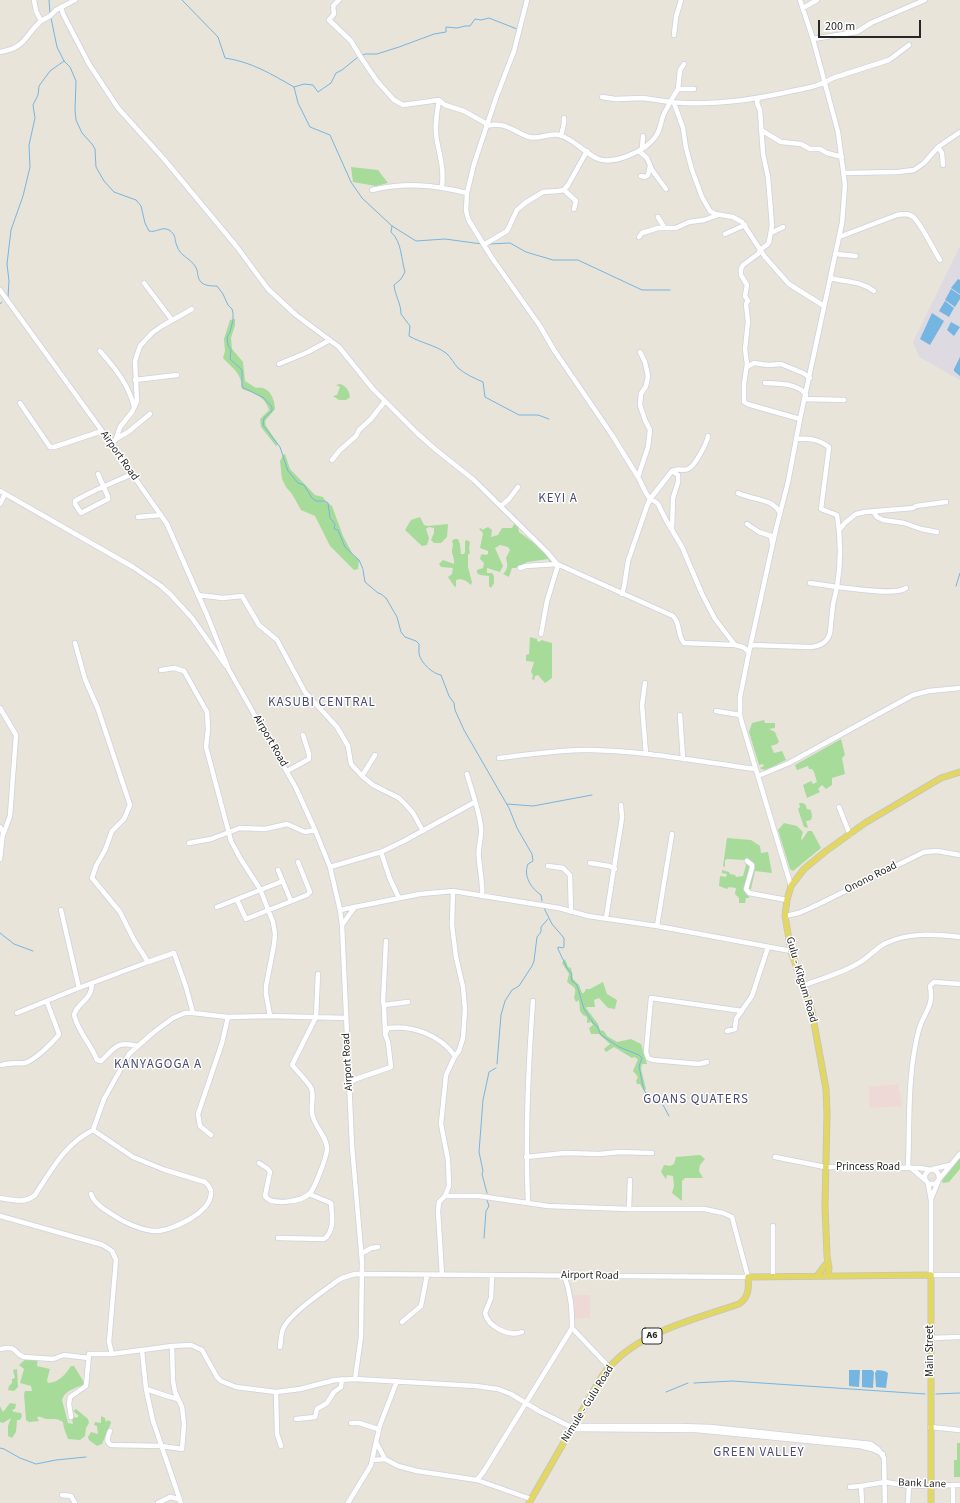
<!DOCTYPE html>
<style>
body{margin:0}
#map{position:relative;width:960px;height:1503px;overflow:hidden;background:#e8e4d9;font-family:"Source Sans 3",sans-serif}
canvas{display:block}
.scale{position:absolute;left:818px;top:20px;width:103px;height:18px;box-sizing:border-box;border:2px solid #272727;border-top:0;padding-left:5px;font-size:12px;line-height:14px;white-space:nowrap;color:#272727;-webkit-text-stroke:3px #fff;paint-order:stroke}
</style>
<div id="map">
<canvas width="960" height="1503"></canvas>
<div class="scale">200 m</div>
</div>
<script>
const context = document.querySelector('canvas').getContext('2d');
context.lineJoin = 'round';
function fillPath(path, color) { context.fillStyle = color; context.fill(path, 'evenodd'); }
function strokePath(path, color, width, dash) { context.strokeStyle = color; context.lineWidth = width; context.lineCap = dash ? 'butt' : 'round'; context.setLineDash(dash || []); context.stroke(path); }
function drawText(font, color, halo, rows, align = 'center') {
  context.font = font + ' "Source Sans 3",sans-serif'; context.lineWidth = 3; context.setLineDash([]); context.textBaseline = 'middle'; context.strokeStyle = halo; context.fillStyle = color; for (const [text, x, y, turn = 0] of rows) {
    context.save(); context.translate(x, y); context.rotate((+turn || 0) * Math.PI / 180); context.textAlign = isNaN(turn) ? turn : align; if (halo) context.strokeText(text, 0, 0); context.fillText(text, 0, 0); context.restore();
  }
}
fillPath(new Path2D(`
 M960 246V380L919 357 913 342Z`), '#dddae1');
fillPath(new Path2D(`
 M898 1084 902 1106 870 1108 869 1087Z
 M573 1295H590V1318H573Z`), '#efd9d7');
fillPath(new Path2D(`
 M351 167 378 170 388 183 376 186 353 182Z
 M235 319V325L231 338 232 349 243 362 245 381 256 388C268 385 275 398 275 409L265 421 266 426 278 444 276 446 261 427 260 419 269 410C265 396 254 393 242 389 242 373 232 368 223 358L225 351 224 339 230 320Z
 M340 384C346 386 349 390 350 397L346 400H339L333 396 337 395 340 387 336 385Z
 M285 454 290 469 315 495 323 497 325 501 332 506 343 536 353 555 359 560 358 569 354 570 330 546 315 516 301 510 292 494 286 487 282 479 280 461 283 455Z
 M420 517 424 525 428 526 448 524 447 537 441 543H434L431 540 434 533V528L429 527 426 529 429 538 427 545 422 546 405 530 411 520Z
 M514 524 518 526 519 532 545 551 553 561 550 563 548 559 527 562 525 565H519L516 568H512L509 577 503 574C508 569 508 565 506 558L510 550 508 547 500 545 495 548 503 566 500 572 487 568V573H492L494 576V583L491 588 489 586V576L480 575 477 573V570L483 568 484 563 480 559 481 555 483 554 485 555 488 554V551L480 548 483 533 479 529 481 528 482 530 488 527 492 530 491 537 498 535 502 528H512Z
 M454 539H458L460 544 461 554H464L465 552V541L467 540 470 542 469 548 470 553 468 555V567L472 582 471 585C466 581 463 578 456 580V587L454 586 448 577 452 574 453 568 441 567 439 564 443 560 454 564C455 559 452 555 452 551 452 547 454 545 452 541Z
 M530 637 537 639V641L540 642 541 640 552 643V678L545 683 538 675 535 676 534 680 532 679 533 675 531 672 534 662 526 661V655L529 654Z
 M764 720 765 723H775V728L769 729 775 732 779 742 777 744 771 746 774 753 782 751 786 760 766 770 761 769 760 768 764 766 763 764 759 765 749 732 752 723Z
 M841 739 845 755 842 758 845 774 832 778V785L826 789 822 785 818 789 820 792 807 798 803 785 811 781 813 784 817 782 814 772 812 769H809L808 766 797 770 795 765Z
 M799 803H802L805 804 807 809 811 810 812 817 811 820 806 821 808 828 804 827 798 809 800 807Z
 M784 823 797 826 803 832 801 839 802 840 808 831H812L821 848 793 871 790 869 778 830Z
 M727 838 751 840 760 846 761 853 768 852 772 873 755 871 751 889H749V898H746L745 903H739V898L735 894 736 888 729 887 727 889 719 886 720 876 726 877 727 874 722 873V870L729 872 730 874 735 875 736 877 743 876 746 865 744 860 727 859 725 860V867L723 866Z
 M565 959 568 967 571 968 573 979 579 985 582 993H584L586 989H590L603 982 607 994 617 1000 615 1009 608 1008 599 998 594 1000 595 1007H587L586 1008 598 1024 600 1030 604 1031 607 1036 617 1042 631 1039 641 1044 647 1064H642L641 1069 646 1089 644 1091 640 1084H637L636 1081 638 1077 633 1071 638 1059 634 1057 632 1058 614 1047 606 1052 604 1049 610 1044 599 1034H591L589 1028 593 1025 591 1022 587 1023V1017L583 1015 580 1011 579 1000 576 1002 574 998C577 987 575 988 567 982L569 974 562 963Z
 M700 1155 705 1159 700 1165 699 1171 703 1178H685L682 1181V1201L672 1193 674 1186 673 1176 667 1175 666 1179 661 1172 664 1165 670 1166 674 1164 676 1157Z
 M960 1155V1169L949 1182 943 1183 941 1179Z
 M28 1357H38L37 1366 50 1369 47 1380 48 1383C58 1383 66 1374 71 1366H74L85 1384C76 1388 65 1390 62 1400L68 1423 73 1424 72 1419 68 1417V1413L76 1418 79 1416 73 1411 76 1409 88 1419 89 1423 86 1428 85 1436 80 1440 68 1439 64 1428 63 1422C57 1418 54 1419 47 1419 42 1419 42 1416 37 1417L39 1421 29 1422 26 1420 24 1394 25 1391H32L31 1386 20 1383 24 1369 19 1365Z
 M17 1369 18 1387 14 1391 8 1390 9 1386 12 1383V1379L15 1378 13 1370Z
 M10 1403 16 1404 15 1409 12 1410 14 1412 21 1413 22 1416 20 1420H17L16 1432 12 1438 8 1436V1426L11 1418 3 1423 0 1422V1406L3 1412Z
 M101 1416 105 1418 106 1422 108 1420 111 1422V1423L102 1444 97 1446 89 1440 88 1437 91 1432 98 1434 97 1426 94 1425 95 1422 101 1423Z
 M957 1443H960V1477H954V1460H957Z`), '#a7db9a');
fillPath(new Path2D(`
 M958 279 960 280V294L951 288Z
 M951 289 960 295V299L955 307 945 300Z
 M945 301 954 308 949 317 939 311Z
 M932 313 944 321 930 345 920 339Z
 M951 322 960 327 954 336 947 330Z
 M960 357V376L954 371V369Z
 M849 1370H860L859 1387 849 1386Z
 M862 1370H872L874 1372 873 1388 862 1387Z
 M877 1370 885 1371 888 1373 886 1388 876 1387 875 1373Z`), '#75b5e2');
strokePath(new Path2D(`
 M49 0 50 13
 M182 0 218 37 225 58C252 62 271 74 294 87L298 103 310 127 330 135 351 182 362 198 392 226 416 241 445 239 482 244
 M51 18 57 47 64 61 70 67 76 81 75 110 76 120 82 133 92 144 95 149 96 167 104 181 114 192 136 200 141 206 145 223 149 231C156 233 162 226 169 230 177 235 174 240 177 246 180 256 190 258 195 266 199 271 196 278 202 283 206 286 212 286 217 286L223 294 228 305 232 309 233 313V320L230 332 227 337 228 345 231 350 230 359 242 370V387L264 398 272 407V411L264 418 263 425 280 447 288 471 298 483 304 485 312 498 316 501H325L328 503 330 518 335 524 334 529 338 530 345 547 359 560 363 569
 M361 56 365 54H377L399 47 434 34 446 32V27L457 28 465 26H470L475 19 481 20 489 18 517 29
 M294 87 304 84 313 85 318 92 331 83 336 73 342 70 358 57
 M392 226 391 232C402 242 401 259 405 272L401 279 394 285C395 296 401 303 401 314L410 326 409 336C421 343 435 345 446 353 451 357 454 364 458 368 465 374 474 378 483 382L485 397 519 415H538L549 419
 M489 244 510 243 526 252 553 260H578L642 290H670
 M8 297 9 281 7 264 11 230 23 196 30 167 29 145 35 118 33 105 38 95 39 86 50 71 64 61
 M0 304 2 302
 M363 570 365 582 378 593 381 594 386 598 397 617 401 632 405 637 416 641 419 644C419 647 419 651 419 654 421 663 433 674 441 675L449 696 454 703 455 710 464 730 509 808 517 828 532 854 533 861 528 864C523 876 531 888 541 895L542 901
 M956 586 960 573
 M507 804 533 806 592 795
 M544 908 552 924 564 938V947L563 948 558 947V949L567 968 572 974 571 976 572 981 577 985 584 1009 594 1024 597 1026 601 1035 619 1047 639 1055 642 1058 639 1066 643 1087 645 1092 663 1105 669 1116
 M0 933 14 944 33 951
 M497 1064 501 1015 505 1001 512 990 519 986 532 966 534 961 537 937 541 932V927L548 919
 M487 1193 482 1174 483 1171 479 1152 483 1100 489 1072 496 1068
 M484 1238 486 1211 489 1206 487 1200
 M694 1383 732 1381 925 1394
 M666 1392 688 1383
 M936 1394 960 1393
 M0 1448 4 1449 20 1458 36 1464 56 1460 86 1457`), '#75b5e2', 1);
const minor = new Path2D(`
 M34 0 36 11 41 21 50 16 56 10 75 0
 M339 0 333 6 334 14 329 20 351 41 360 56 377 81 394 100 403 105 439 100 445 105 464 111 487 124
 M527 0 514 51 496 98 474 164 467 193 466 210 468 219 492 258 540 326 554 350 612 435 638 477 646 493 650 499 656 502 658 504 666 520 682 547 702 594 715 619 735 645
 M61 7 63 14 89 64 118 108 164 159 237 247 268 289 296 315 339 347 373 389 417 433 435 449 474 480 547 552 557 564 673 616C681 624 677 635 684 643L735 645 743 647 749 652
 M803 8 817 0
 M674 35 676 17 681 0
 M813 39 857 32 871 23 925 0
 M0 52C26 48 24 36 41 21
 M678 89H694
 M602 97 615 99 643 98 670 102 678 89 680 70 684 64
 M758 98 757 103 760 110 763 154 768 177 772 225 769 242 767 245 761 249 758 254 743 265 741 269V275L747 285 745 296 748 301 746 304 748 322 745 349 747 364 744 384V402L747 404 800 419
 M439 100C437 113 434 128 437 141 440 157 444 169 442 186
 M674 103 683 128 686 148 692 170 702 197 710 211 715 214 733 217 742 222 765 257 789 284 824 306
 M486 126C507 121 511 131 529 137 540 140 549 132 560 135 574 140 583 151 596 158 613 166 646 151 656 136 660 130 661 122 663 116 665 111 668 107 670 102 711 106 753 100 792 91 807 88 820 86 833 78L889 60 909 45
 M761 130 781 142 801 144 810 149H820L827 153 842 157
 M561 136 564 123V118
 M938 147 942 153 943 165
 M642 149 643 136
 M639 151 647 158 652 170 666 189
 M844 173 898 172 914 170 924 163 938 147 960 132
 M641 176 645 177 648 175 650 166
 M372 190C406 182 434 185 467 193
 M564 190 576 201 574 209
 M658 217 664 227
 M771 233 783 227
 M725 234 745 225
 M639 237 642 233 658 228H676L689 222 704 220 718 215
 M839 237 897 215C902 214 907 213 912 216 920 221 934 251 940 260
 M485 244 507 231 517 210 525 203 543 192 558 191 564 190 568 185 587 151
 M835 254 856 256
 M830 278C845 282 861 281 874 291
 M144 283 172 320
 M0 290 102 431 167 524 207 615 229 670 296 788 315 830 330 867 340 910 342 925 352 1146 362 1262 361 1337 355 1379
 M100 351C115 368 129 385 134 407
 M279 364 308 352 330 340
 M747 367 754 363 768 365 781 364 803 373 810 378
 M135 380 177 375
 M765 383C778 384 799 383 806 395
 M805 399 844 400
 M20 403 50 447H54L102 431
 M116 439 128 432 150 414
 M796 439C809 438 818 439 829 447L821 509 837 515C841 539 841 563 837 587L810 583
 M111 445 116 439 120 427 132 412 137 401 135 361 140 346 152 333 162 326 192 309
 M332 460 340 450 356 436 359 430 371 419 385 401
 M98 474 108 497V499L81 513 75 504V501C93 490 113 483 132 474
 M638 477 648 447 650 430 645 420 640 405 641 394 646 386 648 376 645 362 640 352
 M0 491 133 567 161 586 170 594 192 618 226 666
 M738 493C751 500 775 498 780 514
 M0 504 5 494
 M501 506 509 499 518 487
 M873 511 877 517 883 520 904 523 921 529 937 532
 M138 517 161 515
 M747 524 759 532 771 536 772 543
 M672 529 673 498 678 482V475L672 471
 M839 530 846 522 856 514 865 512 913 508 916 506 946 502
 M520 568 526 566 557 564
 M622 594 624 587 628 561 647 506 650 499 672 471C678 468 683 471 688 469 695 466 707 443 708 436
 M198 595 223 598 242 596 259 625 277 640 305 692 337 727 348 746 351 764 362 776 373 785 399 798 404 803 413 813 423 831
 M541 634 547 601 558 565
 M75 643 85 679 98 709 130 805 124 819 112 831 105 850 96 866 92 878 120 912 134 940 148 962 174 953 186 987 193 1013 228 1017 270 1016 346 1018
 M751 645 808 647C818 647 827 644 830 633L833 604 837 587C852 588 897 596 906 588
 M161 670 174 668 184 671 207 712 208 729 206 747 231 841 240 858 260 889 273 922 275 934 274 945 266 986V994L270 1016
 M645 683 642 705 646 754
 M0 708 16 735 10 816 3 835
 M716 711 740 715
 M680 715 683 759
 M499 758C529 755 560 749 590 750 645 751 701 762 756 769
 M287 771 309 759V754L303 735
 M467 774C471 789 480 813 481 828 482 839 477 848 479 859 480 872 483 883 482 896
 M362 776 375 755
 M758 776 789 763 913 695 929 691 960 688
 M839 807 850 835
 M0 827 3 832 0 859
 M189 843 211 839 240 828 265 829 287 824 305 832 315 830
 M381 852 390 879 399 898
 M747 861 752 865V868L746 889 749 893 787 900
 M590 863 609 866 615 869
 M548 866 563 868 570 875 571 912
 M330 867 381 852 404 841 475 802
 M278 870 291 901
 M791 886 742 723 740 715V697L749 652 776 529 788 482 800 419 842 223 845 185 838 132 813 39 800 0
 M453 891 452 925 456 957 463 987 465 1010 463 1038 459 1051 455 1056
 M237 900 246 919 307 895 310 892 298 862
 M217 907 283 881
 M61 910 79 988
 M340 910 420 894 453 891 559 908 588 916 657 926 791 951
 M785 916 799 913 819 904 924 852 937 851 960 855
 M606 918 622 818 621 805
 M342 925 355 907
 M657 926 672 834
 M92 984C91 1002 78 1001 74 1015 78 1032 91 1044 97 1060L101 1061C116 1047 116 1041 138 1046
 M802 986C820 979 840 974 857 964 867 959 874 950 884 944 907 932 935 934 960 937
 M384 1005 408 1002
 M17 1013 76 989 148 962
 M727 1031 735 1029 736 1019 752 996 768 947
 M385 1032 384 1005 383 1002 386 941
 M707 1062 699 1064 653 1060 648 1058 646 1052 651 998 742 1011
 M2 1065C10 1062 17 1064 25 1063 35 1060 51 1044 58 1036L59 1034 47 1002
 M349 1084 356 1079 391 1067 388 1042 385 1034 388 1028C413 1025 440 1035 455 1056L446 1075 441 1124 448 1160 449 1186 445 1196
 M211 1135 200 1126 198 1114 222 1043 228 1017
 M526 1157 565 1153 599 1154 620 1152 652 1153
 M775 1157 825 1167 920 1168 931 1170
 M259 1163 268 1169 270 1172 265 1196C271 1206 303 1202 310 1193 315 1188 326 1158 327 1150 328 1139 316 1128 313 1117 309 1107 316 1095 310 1086 305 1079 298 1072 292 1065L316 1017 318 974
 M908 1168C910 1121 907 1074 919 1029 925 1010 934 1007 930 986L934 982 960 984
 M911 1168 925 1180
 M933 1169 950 1165
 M939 1178 938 1173 933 1169 928 1171 925 1175C924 1182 930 1186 936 1183L960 1154
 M928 1183 931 1200V1275H960
 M91 1194C94 1203 103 1209 110 1213 123 1222 138 1229 153 1231 170 1232 212 1213 211 1192 211 1188 208 1185 205 1182L165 1170 133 1157 93 1130
 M0 1198C12 1200 25 1204 35 1195 52 1169 65 1144 93 1130L104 1099 129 1054 154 1032 173 1018 185 1013H193
 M931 1199 938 1182
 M528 1203C525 1136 528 1068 533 1001
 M629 1209 630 1180
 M0 1216 103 1245 112 1251 116 1260 109 1342 112 1354 172 1346 191 1345 202 1350 217 1377 221 1381 236 1387 276 1392 300 1389 335 1380 355 1379 476 1386 498 1389 511 1394 539 1411 569 1426 572 1429 696 1430 860 1446 872 1449 883 1454
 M773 1226V1276
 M278 1238 324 1239C335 1231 332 1215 331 1203L309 1194
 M361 1254 371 1248 378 1247
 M492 1275 491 1298 485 1313C488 1327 509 1337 522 1332
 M564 1275C571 1293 572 1309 572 1328L609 1367
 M402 1322 421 1306 427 1275
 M931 1338 960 1337
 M280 1347C281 1341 281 1334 283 1329 289 1314 324 1291 337 1281L342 1278 355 1274 748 1277 733 1221 732 1217 723 1213 704 1209H629L548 1206 479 1196H445L439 1202 438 1211 442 1275
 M0 1349C19 1345 13 1354 24 1357L53 1359 64 1355 88 1358
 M142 1351 146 1389 153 1421 181 1503
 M146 1389 170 1397 178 1399
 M276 1392 277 1434 281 1446
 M71 1417 69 1404 70 1397 86 1386 89 1354H112
 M296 1419 315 1417 317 1409 327 1403 334 1392 341 1387 342 1379
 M351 1423H359L378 1429
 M570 1426H679L711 1427 871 1444 878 1449 884 1458 885 1503
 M930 1427 960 1430
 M110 1431C108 1437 105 1441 111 1445L162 1446 182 1449 184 1424 182 1407 175 1392 173 1381 172 1346
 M385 1459 376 1442 380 1425 397 1381
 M373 1460 385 1459 398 1466 417 1471 477 1480 531 1499
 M477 1480 484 1471 572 1328
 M953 1485V1503
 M861 1486 862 1503
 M850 1487 861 1486 885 1482 909 1486 960 1485
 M62 1495 71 1496 75 1503
 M158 1503 170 1497 178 1499
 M348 1503 371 1465 376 1442
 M908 1503 909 1486`);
const major = new Path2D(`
 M817 1276 825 1265
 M828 1276 829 1268 827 1256 825 1206 827 1114 826 1089 812 1012 791 951 785 916 787 900 791 886 804 869 826 851 865 823 941 778 960 772
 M529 1503 602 1376C633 1333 692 1320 739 1304 749 1297 749 1288 748 1277L931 1275V1503`);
strokePath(minor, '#cfd0df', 6);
strokePath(major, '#c3c3c3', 7);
strokePath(minor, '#fff', 4.5);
strokePath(major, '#e3d764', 5.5);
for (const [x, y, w] of [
 [652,1336,20]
]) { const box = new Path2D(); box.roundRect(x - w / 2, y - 8, w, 16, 3); context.fillStyle = '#fff'; context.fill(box); strokePath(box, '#272727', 1); }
drawText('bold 10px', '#272727', null, [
 ["A6",652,1336]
]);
drawText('11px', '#272727', '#fff', [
 ["Airport Road",119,456,55],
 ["Airport Road",270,741,60],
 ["Onono Road",871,878,-27],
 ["Gulu - Kitgum Road",801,980,74],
 ["Airport Road",348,1062,-93],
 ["Princess Road",868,1168],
 ["Airport Road",590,1276,1],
 ["Main Street",931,1351,-90],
 ["Nimule - Gulu Road",588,1404,-58],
 ["Bank Lane",922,1484,2]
]);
context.letterSpacing = '1px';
drawText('13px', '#4c4d73', '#fff', [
 ["KEYI A",558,499],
 ["KASUBI CENTRAL",322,703],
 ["KANYAGOGA A",158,1065],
 ["GOANS QUATERS",696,1100],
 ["GREEN VALLEY",759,1453]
]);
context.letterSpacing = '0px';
</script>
